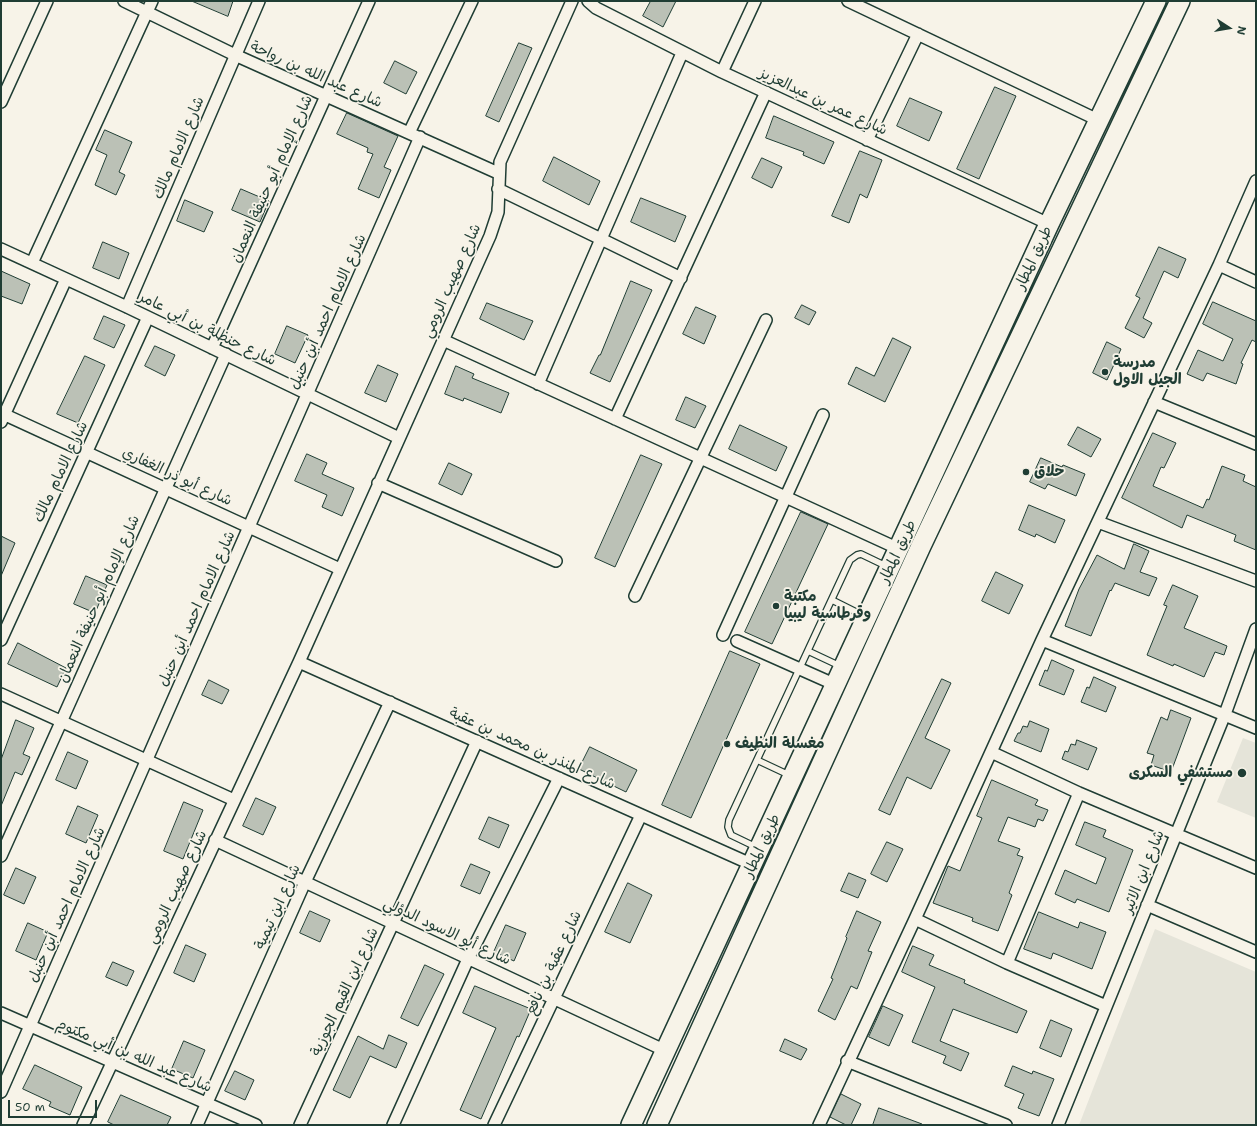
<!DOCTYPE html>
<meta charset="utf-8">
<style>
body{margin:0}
#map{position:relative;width:1257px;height:1126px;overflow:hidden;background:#f7f3e8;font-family:"Shantell Sans",sans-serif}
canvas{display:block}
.frame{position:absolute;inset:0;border:2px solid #1f3d34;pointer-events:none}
.north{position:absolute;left:1209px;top:8px;width:40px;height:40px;-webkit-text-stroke:3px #f7f3e8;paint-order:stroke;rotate:102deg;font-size:11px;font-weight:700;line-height:16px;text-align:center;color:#1f3d34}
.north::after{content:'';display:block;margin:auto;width:14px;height:18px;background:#1f3d34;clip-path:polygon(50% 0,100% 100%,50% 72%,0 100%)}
.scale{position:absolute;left:8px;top:1100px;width:89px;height:18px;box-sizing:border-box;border:2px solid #1f3d34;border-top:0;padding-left:5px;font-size:12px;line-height:14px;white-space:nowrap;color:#1f3d34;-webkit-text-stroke:3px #f7f3e8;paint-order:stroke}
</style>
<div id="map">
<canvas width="1257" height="1126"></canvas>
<div class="frame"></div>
<div class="north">N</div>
<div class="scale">50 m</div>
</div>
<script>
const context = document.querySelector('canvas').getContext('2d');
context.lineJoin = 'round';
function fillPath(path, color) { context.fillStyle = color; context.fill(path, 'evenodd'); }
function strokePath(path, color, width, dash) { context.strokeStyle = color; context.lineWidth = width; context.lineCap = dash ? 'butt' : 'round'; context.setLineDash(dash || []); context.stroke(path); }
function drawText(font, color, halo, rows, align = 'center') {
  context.font = font + ' "Shantell Sans","Playpen Sans Arabic",sans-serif'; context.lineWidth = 3.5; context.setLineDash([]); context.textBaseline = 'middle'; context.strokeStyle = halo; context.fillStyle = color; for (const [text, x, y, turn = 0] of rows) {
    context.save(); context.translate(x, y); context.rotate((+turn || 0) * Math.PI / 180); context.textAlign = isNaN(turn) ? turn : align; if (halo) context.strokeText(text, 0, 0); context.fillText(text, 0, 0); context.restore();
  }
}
fillPath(new Path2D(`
 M1243 738 1256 743V818L1217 802Z
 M1155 929 1256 972V1125H1079Z`), '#e5e4d9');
const building = new Path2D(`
 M192 1H233L228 16Z
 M651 1H676L663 27 643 16Z
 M519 43 532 48 499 122 486 116Z
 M395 61 417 72 406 94 384 83Z
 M995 87 1016 96 979 179 957 169Z
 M910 98 942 112 929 141 897 126Z
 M347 113 398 136 384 167 391 170 379 198 358 189 373 154 367 152 368 148 337 134Z
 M774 116 834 142 824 164 803 155 804 152 766 138Z
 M105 130 132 142 119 172 125 175 116 195 95 185 107 155 96 150Z
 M860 151 882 160 867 198 860 194 849 223 832 216Z
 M554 157 600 181 589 205 543 181Z
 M762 158 782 167 772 188 752 178Z
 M241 189 269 201 260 222 232 210Z
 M641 198 686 216 675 242 631 222Z
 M185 200 213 212 204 232 177 221Z
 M103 242 129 253 119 279 93 268Z
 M1159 247 1186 259 1178 278 1164 271 1143 318 1152 323 1144 338 1125 328 1140 298 1136 296Z
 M1 271 30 284 22 304 1 296Z
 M631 281 652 290 610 382 590 373 599 355H600Z
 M1213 302 1256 321V342L1252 340 1241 363 1243 364 1236 384 1207 373 1203 381 1187 374 1198 350 1223 361 1233 339 1203 324Z
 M487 303 533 321 524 340 480 319Z
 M802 305 816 312 809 325 795 318Z
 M696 307 716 316 704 344 683 334Z
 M104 316 125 325 114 348 94 339Z
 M287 326 308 335 295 363 275 354Z
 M893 338 911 347 885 402 848 384 856 367 874 376Z
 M1107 342 1121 349 1107 380 1093 373Z
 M155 346 175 355 165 376 145 366Z
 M85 356 105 365 78 423 57 414Z
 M378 365 398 374 386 402 365 393Z
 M456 366 474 374 472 378 509 393 501 413 464 398 463 401 445 394Z
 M686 397 706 406 695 428 676 420Z
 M740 425 787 447 776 471 729 449Z
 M1078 427 1101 439 1091 457 1068 445Z
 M1153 433 1176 443 1164 468 1161 467 1153 486 1203 508 1207 499 1209 500 1222 466 1245 475 1243 481 1256 487V550L1234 541 1236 535 1187 515 1182 528 1122 498Z
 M307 454 327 463 322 474 354 488 342 516 322 507 327 495 295 481Z
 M641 455 662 464 615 567 595 558Z
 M1041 458 1062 467 1063 465 1085 474 1076 496 1048 484 1045 489 1030 482Z
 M449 463 472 474 462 495 439 484Z
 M1029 505 1065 520 1055 543 1036 534 1035 537 1019 530Z
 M801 512 828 524 772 644 745 632Z
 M1 536 15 543 1 576Z
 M1134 544 1149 551 1140 572 1157 578 1149 596 1115 583 1111 591 1110 590 1091 636 1065 626 1079 589 1097 555 1124 569Z
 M996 572 1023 585 1009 614 982 601Z
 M86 576 107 585 95 613 74 604Z
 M1173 585 1198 596 1184 628 1227 646 1224 655 1215 652 1204 677 1174 664 1173 666 1147 655 1167 606 1164 605Z
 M18 643 66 668 57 687 8 664Z
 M730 651 760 664 691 818 662 805Z
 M1052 660 1074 670 1064 695 1039 685 1045 670 1047 671Z
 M1094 677 1116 687 1106 712 1081 702 1087 687 1089 688Z
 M942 679 951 683 925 738 950 750 931 789 907 777 890 815 879 810Z
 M209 680 229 690 222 704 202 695Z
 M1171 710 1191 718 1171 772 1151 765 1154 755 1147 753 1161 717 1167 720Z
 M16 720 34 728 23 754 30 757 22 775 15 772 1 806V760Z
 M1030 721 1049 729 1041 752 1014 741 1018 733H1020L1023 726 1027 727Z
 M1077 740 1097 748 1088 770 1062 759 1065 751 1068 752 1071 744 1075 745Z
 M590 747 637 770 626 792 579 769Z
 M68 752 88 761 76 789 56 780Z
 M992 780 1038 800 1035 805 1048 810 1043 821 1038 819 1035 827 1008 817 998 841 1020 849 1017 855 1023 857 1009 893 1012 895 998 931 972 921 973 918 933 903 948 866 960 871 982 818 977 816Z
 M256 798 276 807 263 835 243 826Z
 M184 802 203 810 183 859 164 851Z
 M78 806 98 815 86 843 66 834Z
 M489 817 509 825 499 848 479 839Z
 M1085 822 1106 830 1103 837 1133 850 1109 912 1077 899 1075 903 1055 894 1065 870 1096 884 1106 858 1076 845Z
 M887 842 903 849 887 882 871 874Z
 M471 864 490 872 480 894 461 886Z
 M16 868 36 877 24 904 4 895Z
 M849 873 866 880 858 898 841 891Z
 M628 883 652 895 630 943 605 932Z
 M310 911 330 920 320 942 300 933Z
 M857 911 881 922 868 951 872 952 857 989 851 986 835 1020 818 1011 833 979 831 978 847 938 846 937Z
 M1039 912 1078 928 1080 922 1106 932 1092 969 1053 953 1051 959 1024 949Z
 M28 923 48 932 36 960 16 951Z
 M506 925 526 933 514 961 494 952Z
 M186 945 206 954 194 982 174 973Z
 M913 946 934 955 929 965 965 980 964 983 1027 1011 1017 1033 953 1009 940 1041 969 1053 961 1071 943 1063 946 1056 912 1042 935 987 902 972Z
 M113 962 134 971 127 986 106 977Z
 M425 965 444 974 418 1026 401 1018Z
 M475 986 531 1009 519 1037 517 1036 481 1119 460 1110 496 1028 463 1013Z
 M883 1006 903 1015 889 1046 869 1037Z
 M1051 1020 1072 1029 1061 1057 1040 1048Z
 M389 1035 407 1043 396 1068 370 1056 350 1098 333 1090 358 1036 383 1049Z
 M785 1039 807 1049 801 1060 780 1051Z
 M184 1041 205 1050 193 1078 172 1069Z
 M35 1065 82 1087 70 1115 49 1106 51 1102 23 1089Z
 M1013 1066 1032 1074 1033 1071 1054 1079 1039 1116 1018 1108 1024 1094 1005 1086Z
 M235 1071 254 1080 245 1100 225 1091Z
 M841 1094 861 1104 851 1125H846L830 1117Z
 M121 1095 171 1117 167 1125H114L108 1122Z
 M879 1108 922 1124V1125H873Z`);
fillPath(building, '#bbc1b6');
strokePath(building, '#1f3d34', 1);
const lane = new Path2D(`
 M832 600 864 616
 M808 651 840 666
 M757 760 789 775
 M756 847 731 835 728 827 729 820 850 560 857 555 861 554 886 566`);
const street = new Path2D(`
 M124 1 235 55 498 173
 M588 1 596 8 722 72 1049 224
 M848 1 1098 120
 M722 72 755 1
 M1 102 47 1
 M409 133 472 1
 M867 140 918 34
 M498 189 601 239 538 384
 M1 249 127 307 399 438
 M32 263 152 1
 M1219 265 1256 282
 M681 278 601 239 682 53
 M127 307 259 1
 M443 340 899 549
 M212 348 369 1
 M1154 402 1256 444
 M1 413 340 569
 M615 419 766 92
 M1 422 66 279
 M378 483 556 561
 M1098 522 1256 581
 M635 596 766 320
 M723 635 823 415
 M1 640 148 317
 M1042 640 1256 728
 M737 641 836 685
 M299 662 753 865
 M1 694 234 800
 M991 752 1079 793 1256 868
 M215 840 666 1051
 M1 856 226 354
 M1147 905 1256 952
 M1007 963 1079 793
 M1106 1006 1007 963 915 919 1042 640 1219 265 1256 181
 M1 1013 256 1125
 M847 1061 1006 1125
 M1 1092 420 137
 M83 1125 299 662 490 236 498 212 500 162 572 1
 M197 1125 305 882 390 702
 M300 1125 477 741
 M393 1125 468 959 559 778
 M494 1125 641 815
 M819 1125 915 919
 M1058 1125 1225 714 1256 629`);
const highway = new Path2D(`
 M631 1125 1049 224 1156 1
 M657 1125 921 546 1180 1`);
strokePath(lane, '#1f3d34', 8);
strokePath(street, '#1f3d34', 14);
strokePath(highway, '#1f3d34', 22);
strokePath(lane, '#f7f3e8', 5.5);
strokePath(street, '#f7f3e8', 11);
strokePath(highway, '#f7f3e8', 19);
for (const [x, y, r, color] of [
 [1105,372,4,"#1f3d34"],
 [1026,472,4,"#1f3d34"],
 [776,606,4,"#1f3d34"],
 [727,744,4,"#1f3d34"],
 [1242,773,5,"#1f3d34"]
]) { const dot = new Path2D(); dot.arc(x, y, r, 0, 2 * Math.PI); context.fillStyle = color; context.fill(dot); strokePath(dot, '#f7f3e8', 1.5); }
drawText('15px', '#1f3d34', '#f7f3e8', [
 ["شارع عبد الله بن رواحة",316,75,24],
 ["شارع عمر بن عبدالعزيز",823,102,25],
 ["شارع الامام مالك",179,148,-67],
 ["شارع الإمام أبو حنيفة النعمان",272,179,-66],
 ["طريق المطار",1034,258,-65],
 ["شارع صهيب الرومي",452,281,-66],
 ["شارع الامام احمد أبن حنبل",328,312,-66],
 ["شارع حنظلة بن أبي عامر",207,329,26],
 ["شارع الامام مالك",61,472,-65],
 ["شارع أبو ذر الغفاري",177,477,25],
 ["طريق المطار",898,552,-65],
 ["شارع الإمام أبو حنيفة النعمان",99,599,-66],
 ["شارع الامام احمد أبن حنبل",197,609,-66],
 ["شارع المنذر بن محمد بن عقبة",532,749,24],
 ["طريق المطار",762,846,-65],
 ["شارع ابن الاثير",1144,872,-68],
 ["شارع صهيب الرومي",177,887,-65],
 ["شارع الامام احمد أبن حنبل",67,905,-66],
 ["شارع ابن تيمية",278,907,-66],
 ["شارع أبو الاسود الدؤلي",447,932,25],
 ["شارع عقبة بن نافع",554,963,-65],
 ["شارع ابن القيم الجوزية",345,992,-65],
 ["شارع عبد الله بن أبي مكتوم",134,1056,23]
]);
drawText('bold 15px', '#1f3d34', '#f7f3e8', [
 ["مدرسة",1113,363],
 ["الجيل الاول",1113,380],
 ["حلاق",1034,472],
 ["مكتبة",784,597],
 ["وقرطاسية ليبيا",784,614],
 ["مغسلة النظيف",735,744],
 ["مستشفي السكرى",1233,773,"right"]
], 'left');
</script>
